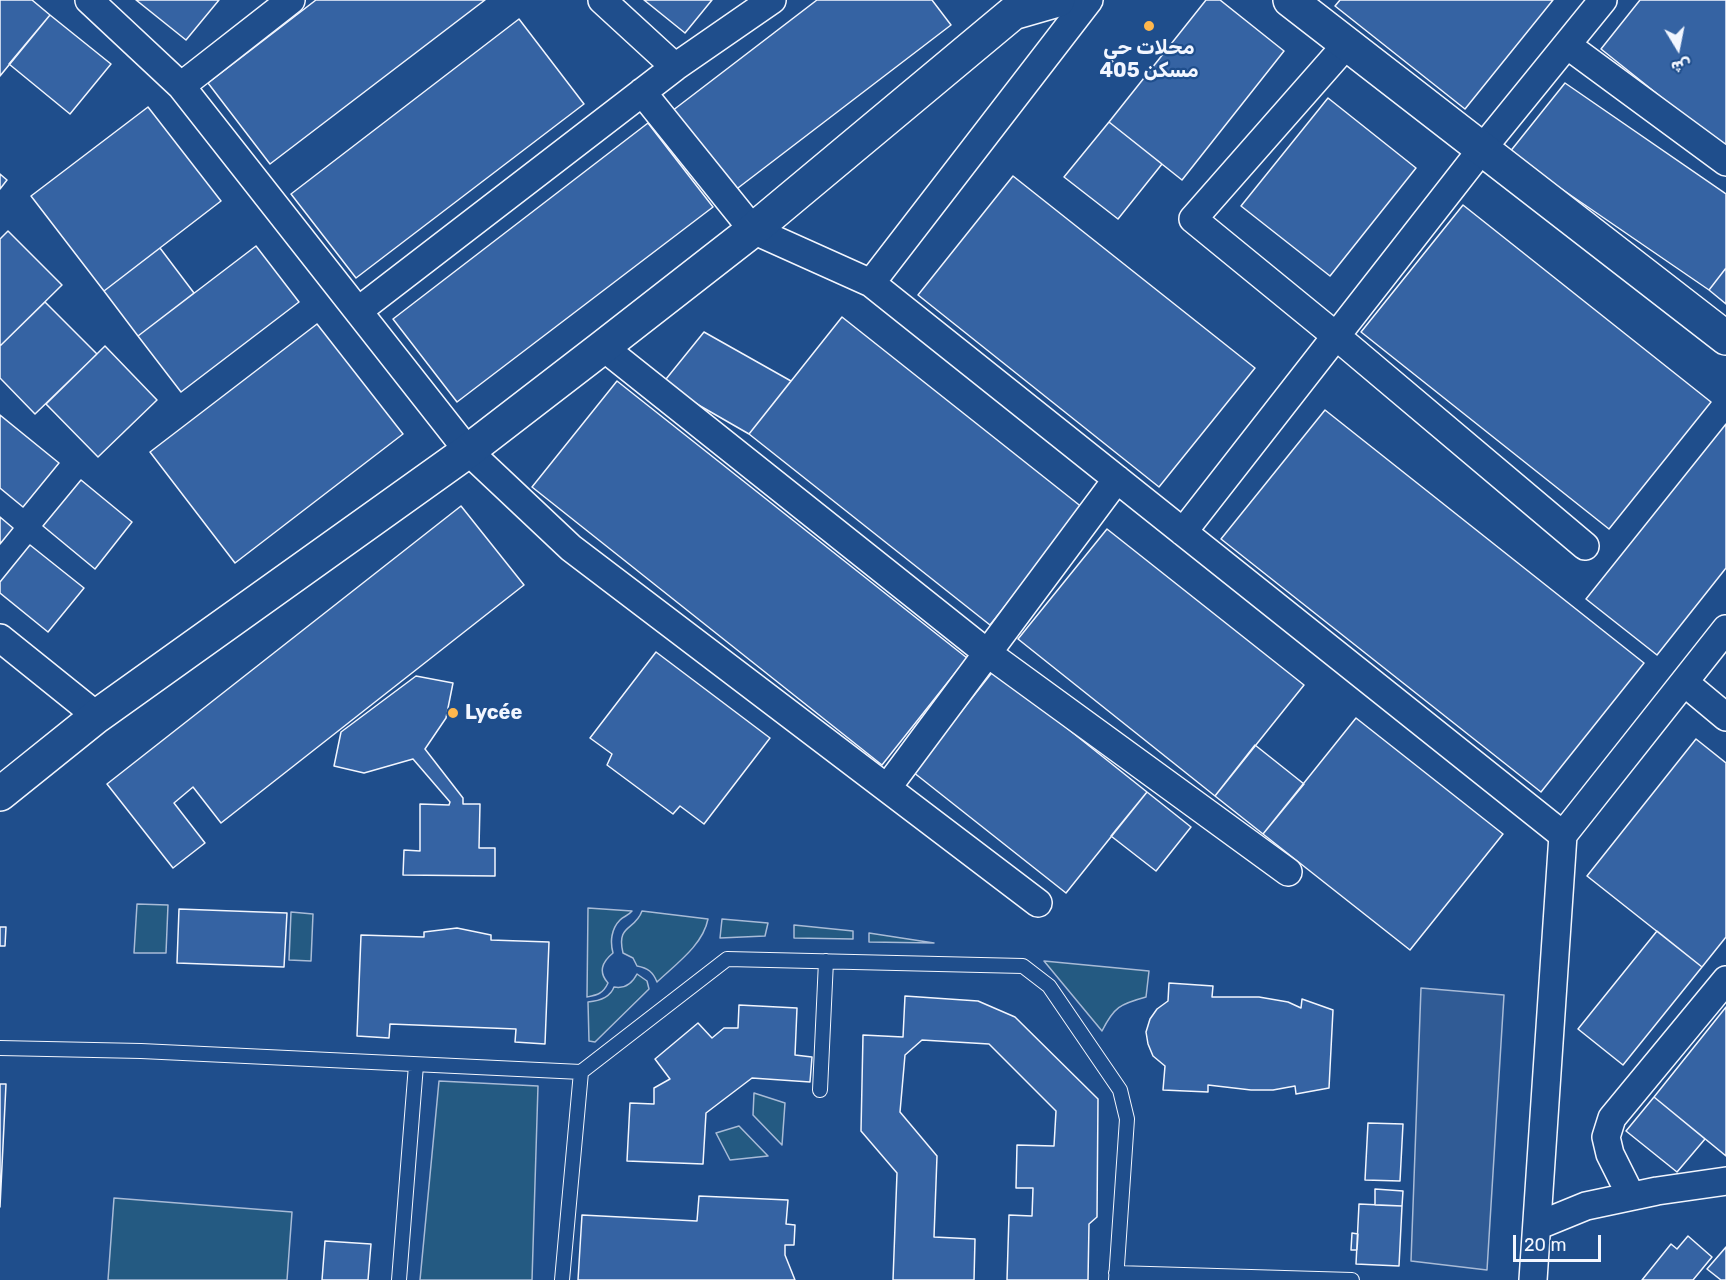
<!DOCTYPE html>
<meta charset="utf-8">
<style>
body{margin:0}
#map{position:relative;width:1726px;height:1280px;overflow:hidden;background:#1f4e8c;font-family:Rubik,Vazirmatn,sans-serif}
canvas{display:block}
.north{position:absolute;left:1648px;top:18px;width:60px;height:60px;-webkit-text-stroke:4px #1f4e8c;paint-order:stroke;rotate:170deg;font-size:16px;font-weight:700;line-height:24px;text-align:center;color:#f2f6ff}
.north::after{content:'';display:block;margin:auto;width:21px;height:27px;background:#f2f6ff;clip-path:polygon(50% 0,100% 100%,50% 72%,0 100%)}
.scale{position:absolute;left:1513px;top:1235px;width:88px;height:27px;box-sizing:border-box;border:3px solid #f2f6ff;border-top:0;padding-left:8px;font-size:18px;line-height:21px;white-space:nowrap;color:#f2f6ff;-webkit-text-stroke:4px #1f4e8c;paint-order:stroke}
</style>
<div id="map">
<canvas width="1726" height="1280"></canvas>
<div class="north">ش</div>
<div class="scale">20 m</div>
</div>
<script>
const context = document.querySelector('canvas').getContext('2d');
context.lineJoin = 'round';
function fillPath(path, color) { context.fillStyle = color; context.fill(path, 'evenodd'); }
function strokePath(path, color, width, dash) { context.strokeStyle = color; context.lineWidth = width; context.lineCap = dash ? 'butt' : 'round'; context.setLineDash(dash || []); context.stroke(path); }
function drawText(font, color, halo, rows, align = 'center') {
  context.font = font + ' Rubik,Vazirmatn,sans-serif'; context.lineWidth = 4.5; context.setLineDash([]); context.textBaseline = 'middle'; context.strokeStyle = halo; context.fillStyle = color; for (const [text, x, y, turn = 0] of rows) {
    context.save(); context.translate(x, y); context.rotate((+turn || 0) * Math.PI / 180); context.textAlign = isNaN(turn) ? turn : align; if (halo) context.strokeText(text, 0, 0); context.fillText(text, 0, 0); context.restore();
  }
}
const green = new Path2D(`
 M137 904 168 905 166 953H134Z
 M588 908 632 911C628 916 624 916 620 920 611 929 610 942 613 953 602 962 598 972 608 983 603 994 597 995 587 997Z
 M642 911 708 919C703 945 676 964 657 982 653 972 648 968 637 966L633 958 623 953C616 924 635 931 642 911Z
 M291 912 313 914 311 961 289 960Z
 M722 919 768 923 765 936 720 938Z
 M794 925 853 931V939L794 938Z
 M869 933 934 943 869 942Z
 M1044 961 1149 971 1146 997C1120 1004 1114 1007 1102 1031Z
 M637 974 647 981 649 989 595 1042 589 1041 588 1002C599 1001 610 998 614 987 625 989 632 984 637 974Z
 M439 1081 538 1086 532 1280H420Z
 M754 1093 785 1103 782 1145 753 1115Z
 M739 1126 768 1156 730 1160 716 1133Z
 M114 1198 292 1212 287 1280H108Z`);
fillPath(green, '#245a82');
strokePath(green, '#a8bbd7', 1.5);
const parking = new Path2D(`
 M1421 988 1504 995 1487 1270 1411 1261Z`);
fillPath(parking, '#305b95');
strokePath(parking, '#a8bbd7', 1.5);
const building = new Path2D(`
 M0 0H32L50 15 0 76Z
 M136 0H219L186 40Z
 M316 0H485L270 164 208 83Z
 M644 0H712L685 33Z
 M817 0H932L951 25 734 191 672 111Z
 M1206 0H1220L1284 51 1182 180 1109 122Z
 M1340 0H1553L1465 109 1335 6Z
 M1640 0H1726V149L1601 49Z
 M50 15 111 64 70 114 9 64Z
 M519 19 584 104 356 278 291 194Z
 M1565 83 1726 194V268L1709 290 1509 153Z
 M1328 98 1416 168 1330 276 1241 206Z
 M148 107 221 201 104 291 31 196Z
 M1109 122 1162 164 1118 219 1064 177Z
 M648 123 713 207 457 402 393 319Z
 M0 174 7 180 0 189Z
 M1013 176 1255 368 1159 487 918 295Z
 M1463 205 1711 402 1609 529 1361 332Z
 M8 231 62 285 0 346V239Z
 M256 246 299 302 181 392 138 336Z
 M160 248 194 293 138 336 104 291Z
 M1726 268V304L1709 290Z
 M45 302 97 354 35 414 0 378V346Z
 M842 317 1083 508 990 625 749 434Z
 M317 324 403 434 235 563 150 452Z
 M704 332 791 381 749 434 662 384Z
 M105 346 157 400 98 457 46 404Z
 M617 381 967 658 882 765 532 487Z
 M1325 410 1644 663 1541 792 1221 539Z
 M0 415 59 463 23 507 0 488Z
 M1726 424V568L1657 655 1586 599Z
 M81 480 132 522 95 569 43 526Z
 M461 506 524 585 221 823 193 787 174 803 205 843 173 868 107 784Z
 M0 517 13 528 0 544Z
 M1107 529 1304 685 1215 796 1018 639Z
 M30 545 84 588 48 632 0 593V582Z
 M656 652 770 738 704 824 680 806 673 814 607 765 612 754 590 738Z
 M994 670 1147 792 1066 893 913 772Z
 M416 676 453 683 446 718 425 749 463 798V804H480L479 848H495V876L403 875 404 850 420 851V804L449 805 450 802 413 759 364 773 334 766 341 732Z
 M1356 718 1503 834 1410 950 1263 834Z
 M1696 739 1726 763V937L1702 967 1587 876Z
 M1255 745 1304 784 1263 834 1215 796Z
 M1147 792 1191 827 1156 871 1111 836Z
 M179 909 287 913 284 967 177 963Z
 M0 927H6L5 946H0Z
 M457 928 491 935V940L549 942 545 1044 515 1042 516 1029 390 1024 389 1038 357 1036 361 935 424 937V932Z
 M1657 931 1702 967 1623 1065 1578 1029Z
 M1169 983 1213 986 1212 997H1259L1288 1002 1301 1008 1302 999 1333 1010 1329 1088 1296 1094 1295 1086 1273 1090H1251L1208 1085V1092L1163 1090 1165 1066 1153 1056 1148 1044 1146 1032 1150 1019 1157 1009 1168 1001Z
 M905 996 978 1001 1015 1017 1098 1099 1097 1217 1089 1224 1088 1280H1007L1009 1215 1032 1216 1033 1188H1016L1017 1145 1054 1146 1056 1111 989 1044 922 1040 905 1055 900 1112 937 1156 934 1237 975 1239 974 1280H893L897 1173 861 1131 863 1035 903 1037Z
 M739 1005 797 1008 795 1055 812 1057 810 1082 752 1078 706 1113 703 1164 627 1161 630 1103 654 1104V1088L670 1079 655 1059 698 1023 712 1038 724 1028H738Z
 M1726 1007V1156L1654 1097Z
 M0 1084H6L0 1207Z
 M1654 1097 1705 1139 1677 1172 1626 1131Z
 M1368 1123 1403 1124 1400 1181 1365 1180Z
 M1375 1189 1403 1191 1402 1206 1375 1205Z
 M699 1196 788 1200 786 1224 795 1225 794 1245H785V1255L795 1280H578L582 1215 697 1221Z
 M1359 1204 1402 1206 1399 1266 1356 1264Z
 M1352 1233 1358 1234 1357 1250H1351Z
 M1688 1236 1712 1257 1693 1280H1642L1671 1244 1677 1249Z
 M325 1241 371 1244 368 1280H322Z
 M1726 1247V1280H1721L1707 1269Z`);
fillPath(building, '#3563a3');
strokePath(building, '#f2f6ff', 1.5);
const lane = new Path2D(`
 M0 1048 141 1051 581 1072 727 959 1023 966 1049 986 1120 1090 1127 1119 1116 1280
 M820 1090 826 961
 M1116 1273 1352 1280
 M399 1280 416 1065
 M562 1280 581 1072`);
const street = new Path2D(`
 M89 0 181 86 468 451 571 548 1038 903
 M602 0 675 67
 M1347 44 1193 219 1336 336 1585 546
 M1567 45 1726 162
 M181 86 291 0
 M642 92 753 230 871 283 1563 835 1533 1280
 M871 283 1089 0
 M358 311 675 67 772 0
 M603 347 986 652 1288 872
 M1183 532 1482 149 1603 0
 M0 638 97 716
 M1684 682 1726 717
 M887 788 1117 479
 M1563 835 1726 629
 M1631 1196 1610 1154 1606 1137 1612 1118 1726 980
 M1537 1226 1586 1206 1657 1191 1726 1181`);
const secondary = new Path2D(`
 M1290 0 1726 338
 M0 794 97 716 468 451 603 347 753 230 1013 13 1058 0`);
strokePath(lane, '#f2f6ff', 16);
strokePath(street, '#f2f6ff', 30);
strokePath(secondary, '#f2f6ff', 36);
strokePath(lane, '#1f4e8c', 14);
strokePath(street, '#1f4e8c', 27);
strokePath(secondary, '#1f4e8c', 33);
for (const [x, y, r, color] of [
 [1149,26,6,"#ffb74d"],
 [453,713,6,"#ffb74d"]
]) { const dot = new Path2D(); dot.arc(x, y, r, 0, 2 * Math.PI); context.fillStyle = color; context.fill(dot); strokePath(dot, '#1f4e8c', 2); }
drawText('bold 20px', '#f2f6ff', '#1f4e8c', [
 ["محلات حي",1149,48],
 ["405 مسكن",1149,71],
 ["Lycée",465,713,"left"]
]);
</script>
